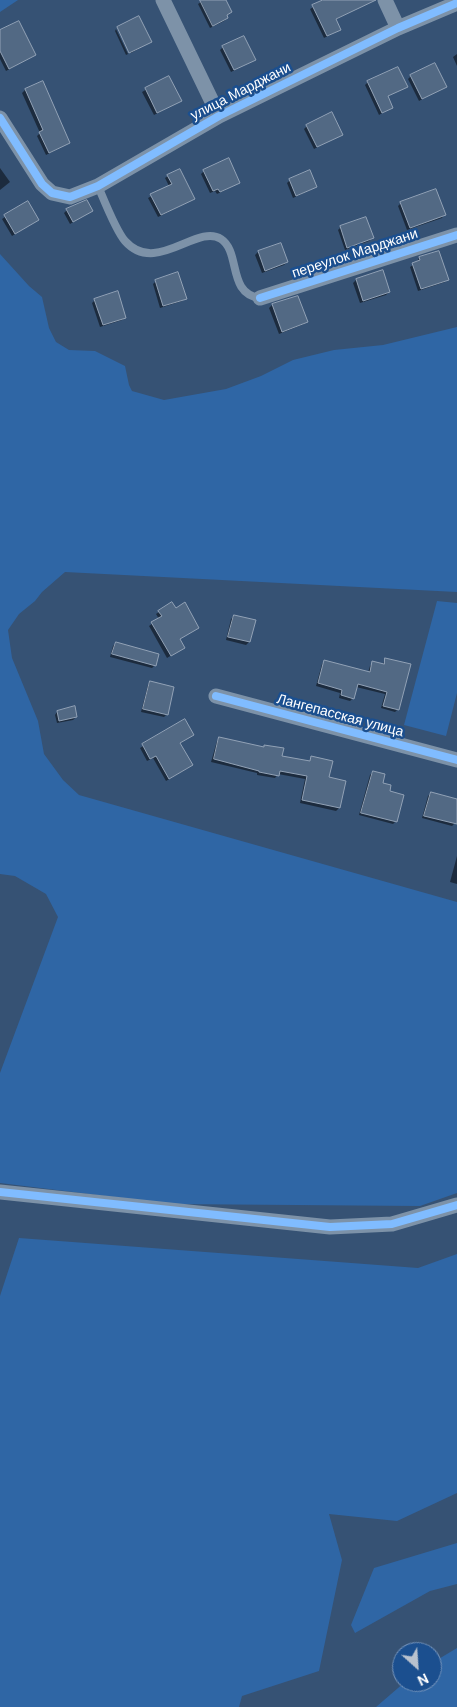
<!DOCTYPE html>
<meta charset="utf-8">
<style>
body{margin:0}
#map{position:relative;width:457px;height:1707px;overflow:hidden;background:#365274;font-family:"DM Sans",sans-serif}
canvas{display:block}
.north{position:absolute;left:392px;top:1642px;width:50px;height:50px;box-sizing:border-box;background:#1b4f8f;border:1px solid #7695bc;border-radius:50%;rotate:154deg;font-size:14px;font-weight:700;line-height:20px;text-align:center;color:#fff}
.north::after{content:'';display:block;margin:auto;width:18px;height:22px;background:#b9c2ce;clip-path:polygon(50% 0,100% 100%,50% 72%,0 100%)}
</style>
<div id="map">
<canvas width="457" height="1707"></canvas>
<div class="north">N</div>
</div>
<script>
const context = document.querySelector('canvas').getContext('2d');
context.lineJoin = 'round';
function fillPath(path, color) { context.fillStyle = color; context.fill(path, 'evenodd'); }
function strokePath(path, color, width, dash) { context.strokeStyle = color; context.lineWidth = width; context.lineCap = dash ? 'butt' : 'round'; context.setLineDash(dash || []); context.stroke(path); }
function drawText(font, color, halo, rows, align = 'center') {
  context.font = font + ' "DM Sans",sans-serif'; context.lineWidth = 5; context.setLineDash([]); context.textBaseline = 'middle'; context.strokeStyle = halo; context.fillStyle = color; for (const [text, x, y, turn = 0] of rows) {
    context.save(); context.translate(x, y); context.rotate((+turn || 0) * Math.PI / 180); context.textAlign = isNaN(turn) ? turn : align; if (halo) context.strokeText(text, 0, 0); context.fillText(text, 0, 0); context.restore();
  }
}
fillPath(new Path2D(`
 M0 0H18L0 12Z
 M0 254 29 286 42 297 49 328 56 342 69 350 95 351 125 366 129 385 132 391 164 400 226 389 261 376 293 360 334 350 383 345 457 327V592L65 572 42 592 35 601 19 614 8 630 12 658 38 721 44 754 63 780 79 795 457 902V1193L420 1206 170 1204 0 1183V1073L58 917 46 894 15 876 0 874Z
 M437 601 457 603V693L446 736 404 725Z
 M19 1238 418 1268 457 1254V1493L397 1521 329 1514 342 1560 319 1671 242 1696 239 1707H0V1296Z
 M457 1543V1584L430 1591 355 1633 351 1625 374 1568Z
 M457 1648V1707H376L405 1682H432V1663Z`), '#2f66a5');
fillPath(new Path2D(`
 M204 0H225L231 12 226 16 227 18 224 21 210 28 198 4Z
 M325 0H356L359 7 335 20 339 30 324 38 310 9Z
 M118 28 150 42 131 53Z
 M116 29 128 54 126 55 115 31Z
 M0 32 35 55 6 71 0 59Z
 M223 47 254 60 231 72 220 50Z
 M457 54V66L453 57Z
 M411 76 445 86 419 101 408 79Z
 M168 77 180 101 154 115 142 92Z
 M43 82 69 143 46 155 37 136 40 133 22 93 25 90Z
 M368 82 406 86 387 97 392 107 379 115 365 85Z
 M307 126 341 134 314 149 304 129Z
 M0 168 10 182 0 190Z
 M204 171 239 183 217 194 215 191 210 193 201 174Z
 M168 176 190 201 158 217 148 198 169 186 165 178Z
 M290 180 315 186 312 189 293 198 287 183Z
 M27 203 34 222 12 236 2 219Z
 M401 203 444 215 442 218 407 230 398 206Z
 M67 210 91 211 70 224 64 213Z
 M365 219 372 238 369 241 345 250 338 230 340 228Z
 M281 244 287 262 284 265 262 273 255 255 258 252Z
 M438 252 447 279 445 282 418 291 410 267 417 262 419 258Z
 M356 280 389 292 386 295 360 303 353 283Z
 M156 281 185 299 182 301 160 308 153 284Z
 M298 297 307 322 304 324 279 334 269 308 272 305Z
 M95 300 125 317 122 320 100 327 92 303Z
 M175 609 198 627 179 640 180 650 167 658 149 626 159 619 156 614 159 612Z
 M234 616 254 621 249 642 246 645 226 640 231 619Z
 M116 643 155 665 152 668 110 657 113 646Z
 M386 659 398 709 395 712 381 708 385 694 356 687 353 698 350 701 339 698 340 693 316 686 322 664 325 661 368 673 370 666 373 663 382 665Z
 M150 682 167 714 164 717 141 712 148 685Z
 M57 712 76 717 73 720 57 723 55 715Z
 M185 721 193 735 179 744 188 768 166 781 153 758 147 761 140 748Z
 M220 738 262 748 264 746 281 757 309 762 312 758 328 778 339 808 336 811 300 803 305 779 278 774 275 778 257 775V773L211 762 217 741Z
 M373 772 381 783 396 821 393 824 359 815 370 775Z
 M431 793 457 800V815L455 823 452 826 422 818 428 796Z
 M457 856V884L450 882Z`), '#0007');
const building = new Path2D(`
 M200 0H226L232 12 227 15 228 18 213 26Z
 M323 0H376L336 19 341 30 327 36 312 5Z
 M139 16 152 42 129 53 117 27Z
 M19 21 36 55 9 69 0 51V30Z
 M244 36 256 60 234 70 222 46Z
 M435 63 447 87 422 99 410 75Z
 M398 67 408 87 388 96 393 108 382 113 367 81Z
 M169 76 182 101 157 113 145 88Z
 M43 81 70 143 49 153 39 132 43 130 25 89Z
 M332 112 343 135 317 147 306 125Z
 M229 158 240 183 220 192 218 189 213 191 203 170Z
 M180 169 195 199 161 215 150 194 172 184 167 175Z
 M310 170 317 187 296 196 289 179Z
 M436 189 446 215 410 228 400 202Z
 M87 200 93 211 73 222 66 209Z
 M28 201 39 220 15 234 4 215Z
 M366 217 374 238 347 248 340 226Z
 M281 243 288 262 265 271 258 251Z
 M439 251 449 280 421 289 412 263 420 260 419 257Z
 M383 270 390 292 363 301 356 279Z
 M178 272 187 299 163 306 155 280Z
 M118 291 126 318 103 325 94 299Z
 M298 296 308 322 282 332 272 304Z
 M172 602 176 608 185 602 199 628 180 639 185 648 171 656 151 622 162 616 158 611Z
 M234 615 256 620 250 642 228 637Z
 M116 642 159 654 156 666 112 654Z
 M385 658 411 664 399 710 383 706 387 692 358 684 354 699 341 695 342 690 318 683 324 660 370 672 372 661 384 664Z
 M150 681 174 687 168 715 143 709Z
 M75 706 77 717 59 721 57 711Z
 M185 719 194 735 180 743 193 765 169 779 156 756 150 759 142 744Z
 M219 737 264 747V745L284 748 282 756 310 761 311 756 333 761 329 777 346 781 340 808 302 800 307 776 280 771 279 776 259 772V771L214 759Z
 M373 771 385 774 383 783 391 785 390 791 404 795 397 822 361 813Z
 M431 792 457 799V824L424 816Z`);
fillPath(building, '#526984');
strokePath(building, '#92a2b6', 1);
strokePath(new Path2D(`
 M98 186C104 200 116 231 125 241 156 276 197 223 221 239 241 252 227 294 260 298`), '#7d92a8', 8);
strokePath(new Path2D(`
 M163 0 219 116
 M385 0 398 28
 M0 118 42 184 52 193 70 197 98 186 219 116 398 28 457 3
 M260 298 457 235
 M216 696 457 760
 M0 1192 330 1227 392 1224 457 1205`), '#7d92a8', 15);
strokePath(new Path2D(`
 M0 118 42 184 52 193 70 197 98 186 219 116 398 28 457 3
 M260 298 457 235
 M216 696 457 760
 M0 1192 330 1227 392 1224 457 1205`), '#80bcff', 8);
drawText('14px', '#fff', '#1b4f8f', [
 ["улица Марджани",241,92,-27],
 ["переулок Марджани",355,254,-18],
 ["Лангепасская улица",340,716,15]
]);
</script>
